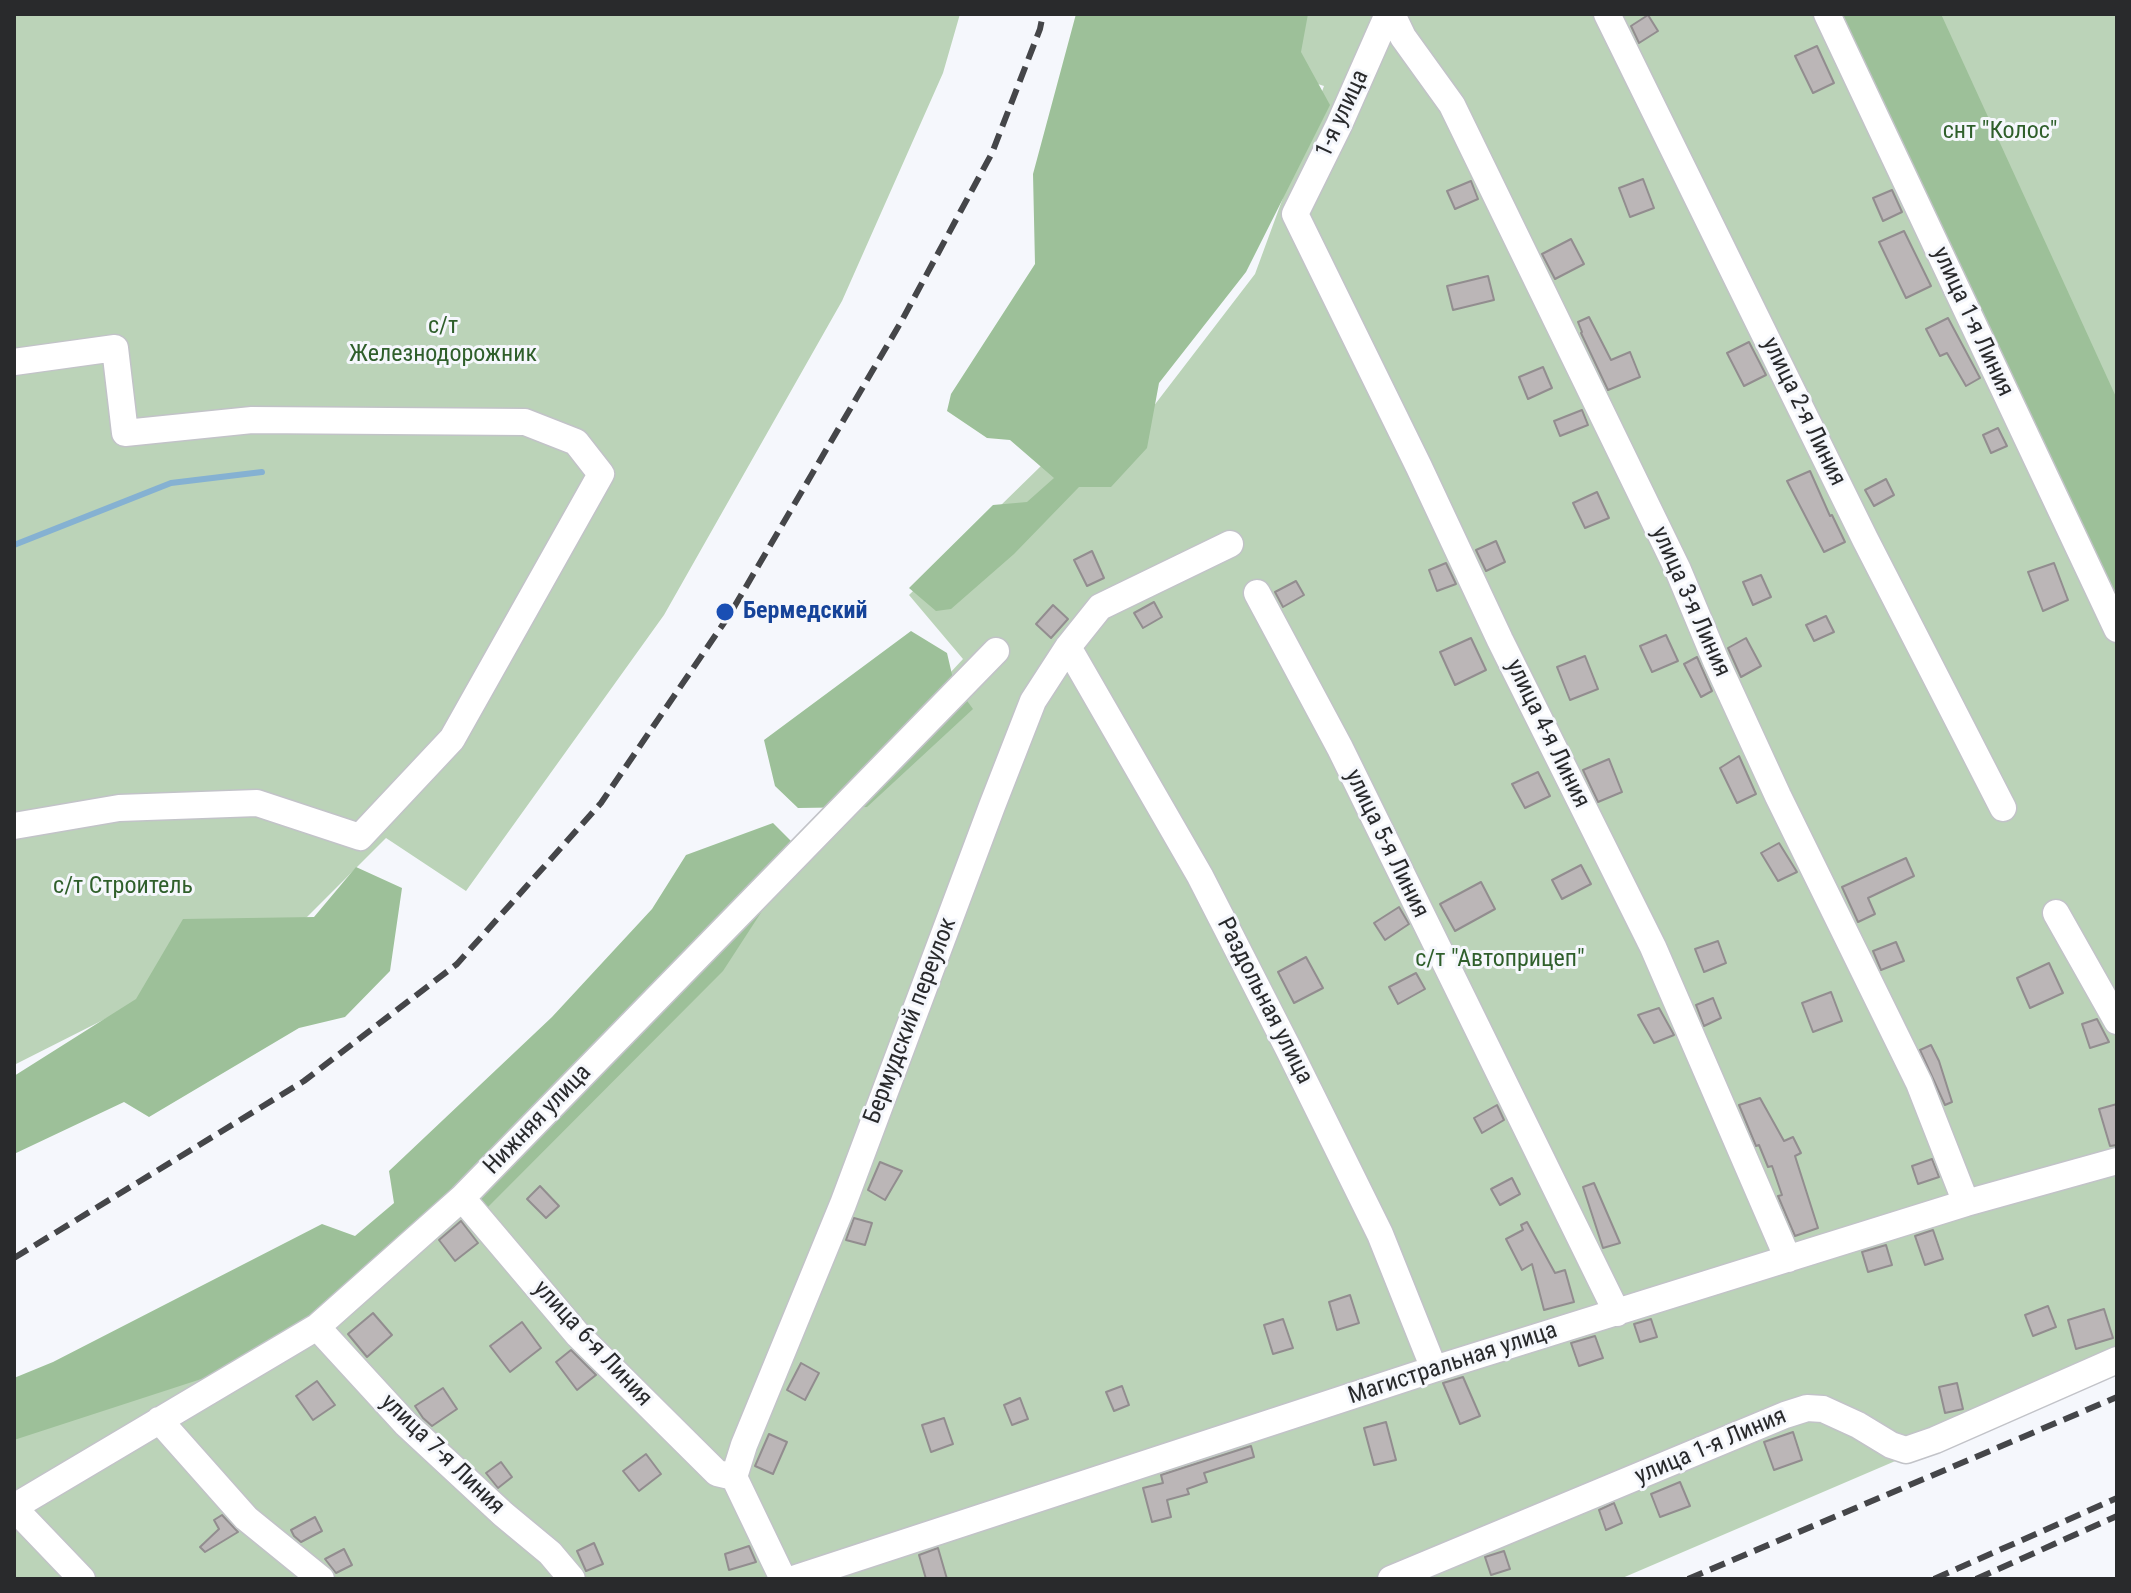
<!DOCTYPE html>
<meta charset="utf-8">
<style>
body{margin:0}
#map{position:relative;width:2131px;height:1593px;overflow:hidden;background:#f5f7fc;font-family:"Roboto Condensed",sans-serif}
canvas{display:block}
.frame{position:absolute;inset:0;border:16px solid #292a2c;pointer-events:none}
</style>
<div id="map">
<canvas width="2131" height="1593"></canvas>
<div class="frame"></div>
</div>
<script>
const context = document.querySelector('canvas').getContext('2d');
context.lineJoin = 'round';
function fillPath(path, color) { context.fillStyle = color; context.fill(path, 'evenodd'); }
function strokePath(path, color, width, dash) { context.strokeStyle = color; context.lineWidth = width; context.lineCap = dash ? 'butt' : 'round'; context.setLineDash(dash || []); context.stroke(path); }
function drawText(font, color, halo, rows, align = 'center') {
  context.font = font + ' "Roboto Condensed",sans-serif'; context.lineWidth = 6; context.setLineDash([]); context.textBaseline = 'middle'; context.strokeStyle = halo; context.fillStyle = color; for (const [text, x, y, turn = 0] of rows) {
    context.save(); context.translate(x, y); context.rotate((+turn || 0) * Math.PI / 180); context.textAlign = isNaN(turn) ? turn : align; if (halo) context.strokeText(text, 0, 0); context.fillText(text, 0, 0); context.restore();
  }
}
fillPath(new Path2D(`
 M14 14H960L943 73 842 301 664 615 466 891 386 838 307 917 14 1065Z
 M1278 14H2117V1366L1620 1579H14V1405L465 1194 963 659 909 595 1042 465 1123 446 1255 274 1324 86 1268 68Z`), '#bbd3b8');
fillPath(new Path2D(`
 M1076 14H1308L1301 52 1330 105 1246 272 1159 383 1147 448 1111 487H1079L1014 554 951 609 936 611 909 588 993 505 1027 502 1054 478 1010 440 987 438 947 411 951 394 1035 264 1033 174Z
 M1836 14H1941L2117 399V617Z
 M911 631 947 653 954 683 973 709 867 807 798 808 775 786 764 740Z
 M773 823 801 851 723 971 478 1217 458 1206 385 1264 232 1369 14 1440V1378L53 1362 322 1224 355 1236 394 1203 389 1171 552 1017 652 909 686 855Z
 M356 867 402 888 390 971 345 1017 299 1028 149 1117 124 1102 14 1154V1076L136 999 183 919 314 917Z`), '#9dc099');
strokePath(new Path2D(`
 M14 545 171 483 262 472`), '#85b1d2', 6);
const building = new Path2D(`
 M1648 15 1658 31 1639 43 1631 26Z
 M1817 46 1834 83 1813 93 1795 56Z
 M1643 179 1654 208 1630 217 1619 188Z
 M1471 181 1478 199 1455 209 1447 191Z
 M1892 190 1902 212 1883 221 1873 198Z
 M1904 231 1931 286 1906 298 1879 242Z
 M1571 239 1584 264 1555 279 1542 254Z
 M1488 276 1494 300 1453 310 1447 286Z
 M1589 317 1611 360 1630 352 1640 377 1608 390 1581 333 1582 332 1578 322Z
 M1948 318 1980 378 1966 386 1947 353 1940 356 1926 329Z
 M1749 342 1766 375 1744 386 1727 353Z
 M1543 367 1552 388 1528 399 1519 377Z
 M1582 410 1588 425 1560 436 1554 421Z
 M1998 428 2007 446 1991 453 1983 435Z
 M1810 471 1830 516 1832 515 1845 542 1824 552 1787 481Z
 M1886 479 1894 495 1874 506 1865 490Z
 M1597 492 1609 518 1585 528 1573 503Z
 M1496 541 1505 562 1486 571 1476 550Z
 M1092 551 1104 578 1087 586 1074 560Z
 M1446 563 1456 584 1437 591 1429 570Z
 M2054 563 2068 600 2043 611 2028 572Z
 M1761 575 1771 597 1753 605 1743 582Z
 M1296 581 1304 595 1283 607 1275 592Z
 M1154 602 1162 617 1143 628 1134 613Z
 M1053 605 1068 619 1051 638 1036 624Z
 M1826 616 1834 632 1814 641 1806 625Z
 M1666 635 1678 661 1652 672 1640 646Z
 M1471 638 1486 670 1455 685 1440 652Z
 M1746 638 1761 666 1741 677 1728 648Z
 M1585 656 1598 689 1570 700 1557 667Z
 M1697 657 1712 691 1701 697 1684 664Z
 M1739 756 1756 794 1737 803 1720 768Z
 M1609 759 1622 792 1598 802 1583 770Z
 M1538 772 1550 796 1525 808 1512 784Z
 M1779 843 1797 872 1778 881 1761 853Z
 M1906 858 1914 876 1868 898 1875 914 1858 922 1842 887Z
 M1581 865 1591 884 1562 899 1552 880Z
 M1481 882 1495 909 1455 931 1440 904Z
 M1399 907 1409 924 1385 940 1374 923Z
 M1718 941 1726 963 1704 972 1695 949Z
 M1896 942 1904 961 1881 970 1873 951Z
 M1306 957 1323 988 1294 1003 1278 972Z
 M2049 963 2063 993 2030 1008 2017 978Z
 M1416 973 1425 989 1398 1004 1389 987Z
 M1831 992 1842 1021 1813 1032 1802 1003Z
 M1713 998 1721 1018 1704 1026 1696 1005Z
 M1659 1008 1674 1035 1654 1043 1638 1015Z
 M2097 1019 2109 1042 2090 1048 2082 1024Z
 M1931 1045 1939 1061 1952 1102 1945 1105 1920 1050Z
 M1760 1098 1784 1141 1793 1137 1801 1153 1795 1156 1818 1228 1795 1236 1778 1196 1782 1195 1772 1166 1768 1167 1759 1145 1756 1146 1739 1105Z
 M2117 1104V1145L2110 1146 2099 1109Z
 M1497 1105 1504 1120 1482 1133 1474 1118Z
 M1932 1159 1939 1177 1918 1184 1912 1166Z
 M880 1162 902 1171 885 1200 868 1190Z
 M1512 1178 1520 1194 1500 1205 1491 1189Z
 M1594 1183 1620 1243 1603 1248 1583 1187Z
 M540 1186 559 1206 546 1218 527 1199Z
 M854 1218 872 1223 865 1245 846 1240Z
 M461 1221 478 1243 455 1261 439 1240Z
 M1527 1222 1555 1273 1565 1270 1574 1302 1544 1310 1532 1264 1522 1270 1506 1239 1523 1230 1521 1225Z
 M1933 1230 1943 1259 1925 1265 1915 1236Z
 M1886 1245 1892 1265 1868 1272 1862 1252Z
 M1350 1295 1359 1323 1337 1330 1329 1302Z
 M2048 1306 2056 1327 2033 1336 2025 1315Z
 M2104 1309 2113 1338 2076 1349 2068 1320Z
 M373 1313 392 1335 367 1357 348 1334Z
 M1283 1319 1293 1348 1273 1354 1264 1325Z
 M1651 1319 1657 1337 1640 1342 1634 1324Z
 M522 1322 541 1348 510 1372 490 1346Z
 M1595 1336 1603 1358 1579 1366 1571 1343Z
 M571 1350 596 1375 577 1390 556 1362Z
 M801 1363 819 1373 805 1400 787 1390Z
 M1463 1377 1480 1416 1460 1424 1443 1383Z
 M317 1381 335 1405 313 1420 296 1396Z
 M1957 1383 1963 1409 1945 1413 1939 1387Z
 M1122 1386 1129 1405 1114 1411 1106 1392Z
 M443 1388 457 1409 432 1426 423 1418 415 1406Z
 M1020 1398 1028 1419 1012 1425 1004 1405Z
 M944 1418 953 1444 931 1452 922 1425Z
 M1386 1422 1396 1460 1374 1465 1364 1428Z
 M1793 1432 1802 1460 1774 1470 1764 1442Z
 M769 1434 787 1442 773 1474 755 1466Z
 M1251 1446 1254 1457 1204 1473 1207 1482 1187 1489 1189 1494 1167 1500 1171 1517 1152 1522 1143 1488 1163 1483 1161 1475Z
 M646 1454 661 1474 639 1491 623 1471Z
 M501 1462 512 1477 498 1488 486 1473Z
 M1680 1482 1690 1506 1660 1517 1651 1494Z
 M1614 1503 1622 1523 1606 1530 1599 1510Z
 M222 1515 238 1532 205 1552 200 1547 219 1529 214 1520Z
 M315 1517 322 1531 301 1542 294 1536 291 1530Z
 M594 1543 603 1564 586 1571 577 1551Z
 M749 1546 756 1562 729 1570 725 1554Z
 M938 1548 947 1579H926L919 1555Z
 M344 1549 352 1565 336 1573 325 1559Z
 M1504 1551 1510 1569 1491 1575 1485 1557Z`);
fillPath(building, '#bbb6b7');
strokePath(building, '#928d8f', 2);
const minor = new Path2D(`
 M1388 14 1339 125 1295 214 1419 467 1500 640 1653 947 1788 1259
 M1392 14 1403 37 1452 105 1678 570 1716 661 1778 796 1919 1083 1966 1203
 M1607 14 1865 539 2003 808
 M1827 14 2117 629
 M14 362 115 348 125 433 252 420 525 422 576 442 601 474 452 739 360 837 257 803 119 808 14 826
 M1257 593 1340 748 1617 1313
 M1068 647 1200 876 1289 1050 1380 1234 1434 1369
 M2056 913 2117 1021
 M462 1198 578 1335 717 1473 734 1477
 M317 1327 406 1424 503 1514 550 1553 572 1579
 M159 1420 246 1518 321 1579
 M14 1507 317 1327 462 1198 996 651
 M14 1508 82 1579
 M783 1579 734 1477 744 1445 843 1204 992 806 1033 701 1068 647 1100 607 1230 544
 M793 1579 1434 1369 1966 1203 2117 1161
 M1391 1579 1785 1415 1807 1408 1823 1409 1858 1425 1891 1445 1906 1450 1935 1440 2117 1360`);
strokePath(minor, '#c2c3c8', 29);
strokePath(minor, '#fff', 26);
strokePath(new Path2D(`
 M14 1258 304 1081 457 964 601 803 730 614 901 322 992 153 1040 29 1043 14
 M1688 1579 2117 1397
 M1934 1579 2117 1498
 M1976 1579 2117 1516`), '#454649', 6, [16, 8]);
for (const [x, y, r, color] of [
 [725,612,10,"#1a4fb4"]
]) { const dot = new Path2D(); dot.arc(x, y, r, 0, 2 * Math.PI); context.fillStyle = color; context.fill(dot); strokePath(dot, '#f5f7fc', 3); }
drawText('24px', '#292a2c', '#f5f7fc', [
 ["1-я улица",1343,114,-65],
 ["улица 1-я Линия",1972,322,65],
 ["улица 2-я Линия",1803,412,64],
 ["улица 3-я Линия",1690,602,66],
 ["улица 4-я Линия",1547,734,64],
 ["улица 5-я Линия",1386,844,64],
 ["Раздольная улица",1264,1001,63],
 ["Бермудский переулок",911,1021,-69],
 ["Нижняя улица",538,1120,-46],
 ["улица 6-я Линия",592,1344,47],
 ["Магистральная улица",1453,1364,-18],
 ["улица 1-я Линия",1711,1447,-23],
 ["улица 7-я Линия",442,1455,44]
]);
drawText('24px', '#2f5f2b', '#f5f7fc', [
 ["снт \"Колос\"",2000,132],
 ["с/т",443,327],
 ["Железнодорожник",443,355],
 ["с/т Строитель",123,887],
 ["с/т \"Автоприцеп\"",1500,960]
]);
drawText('bold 24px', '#164399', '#f5f7fc', [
 ["Бермедский",743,612]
], 'left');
</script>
